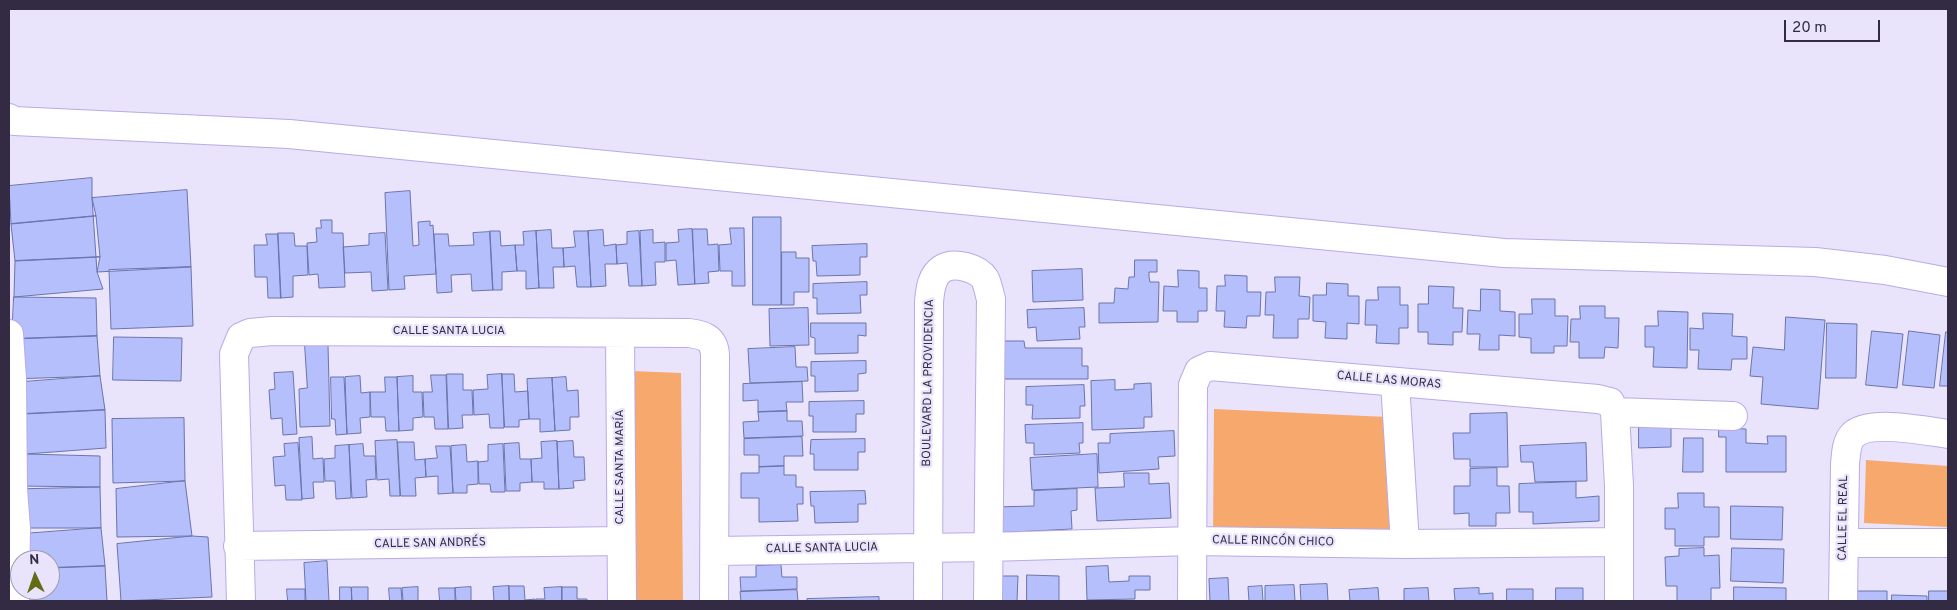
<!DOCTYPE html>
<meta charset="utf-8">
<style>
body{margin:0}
#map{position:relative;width:1957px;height:610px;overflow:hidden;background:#e9e3fc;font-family:Overpass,sans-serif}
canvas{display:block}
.frame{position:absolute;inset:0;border:10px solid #322b43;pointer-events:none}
.north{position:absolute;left:10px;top:550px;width:50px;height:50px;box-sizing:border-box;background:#e9e3fc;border:1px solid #a099b2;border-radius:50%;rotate:357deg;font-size:14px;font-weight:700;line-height:20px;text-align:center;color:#322b43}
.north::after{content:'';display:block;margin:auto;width:18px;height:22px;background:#616c14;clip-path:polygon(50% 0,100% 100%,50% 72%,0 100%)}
.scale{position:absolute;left:1784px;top:20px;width:96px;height:22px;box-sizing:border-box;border:2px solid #322b43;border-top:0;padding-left:6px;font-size:15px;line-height:18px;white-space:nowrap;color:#322b43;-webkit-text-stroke:4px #e9e3fc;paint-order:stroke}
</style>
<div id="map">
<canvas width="1957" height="610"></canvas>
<div class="frame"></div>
<div class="north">N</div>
<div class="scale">20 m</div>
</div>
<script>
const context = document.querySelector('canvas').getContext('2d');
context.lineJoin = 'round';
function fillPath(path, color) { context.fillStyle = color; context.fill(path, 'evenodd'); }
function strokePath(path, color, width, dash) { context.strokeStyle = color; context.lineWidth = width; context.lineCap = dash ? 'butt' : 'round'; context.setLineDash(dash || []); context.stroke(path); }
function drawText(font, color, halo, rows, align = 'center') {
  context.font = font + ' Overpass,sans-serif'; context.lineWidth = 4.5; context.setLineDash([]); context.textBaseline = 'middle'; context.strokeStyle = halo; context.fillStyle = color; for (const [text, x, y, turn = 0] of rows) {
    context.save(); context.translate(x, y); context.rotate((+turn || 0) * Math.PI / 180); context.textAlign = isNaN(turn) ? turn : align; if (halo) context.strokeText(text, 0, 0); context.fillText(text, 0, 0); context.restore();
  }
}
fillPath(new Path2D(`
 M632 371 681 373 683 601H631Z
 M1214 409 1387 417 1392 535 1213 539Z
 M1866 460 1948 466V527L1864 523Z`), '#f7a86d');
const building = new Path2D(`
 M92 178V198L96 216 11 224 9 186Z
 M187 190 191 267 97 272 92 198Z
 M410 191 413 246 419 245 418 222 430 221V226L433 225 436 274 404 276 405 289 389 290 385 193Z
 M96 216 100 257 15 261 11 224Z
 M753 217H781V305H753Z
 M321 220H332V233H343L345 287 319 288 318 274 309 275 307 243 317 242 316 228H321Z
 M730 228H744L745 286H732V271H720L719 245 731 244Z
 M692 229 695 284 678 285 676 260 666 261V243L679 242 678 230Z
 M693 229H707L708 245 718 244 719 271 708 272 709 283 695 284Z
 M551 230 552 248H563L564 267H553L554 288H539L536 231Z
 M603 230 604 246 616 244 617 264H605L606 286 591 287 588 231Z
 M653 230V243L665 242V262H655L656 285 642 286 640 231Z
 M490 231H500L501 246 515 245 517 271 502 272V290H493Z
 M536 231 539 288 526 289V271H517L515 245H524L523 232Z
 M574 231H588L591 287H577L575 266 564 267 563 248 575 247Z
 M639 231 642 286H629L627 263 617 264 616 245 627 244V232Z
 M490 232 493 290 472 291 471 274 451 275 452 292 437 293 434 234H448L449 246 474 245 473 233Z
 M278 233H294L295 246H307L308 275 293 276V297L281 298Z
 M385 233 388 290 372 291 371 272 345 273 343 247 369 245V234Z
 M266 234H278L281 298H268L267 277H255L254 245H267Z
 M867 244V257H860V275L817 276 816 261H813L812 246Z
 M782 252H796V258H809V292H794V305H782Z
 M100 257 97 272 103 289 14 297 15 261Z
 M1135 260H1157V272H1149V277L1150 282H1159L1158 322 1099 323V303H1114L1115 288 1128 289 1129 277H1134Z
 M191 267 193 326 111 329 109 270Z
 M1082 269 1083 300 1033 302 1032 271Z
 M1178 270 1199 271V288H1207V311H1198V322H1177V311H1163L1164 286 1178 287Z
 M1225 275 1247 276V292H1261L1260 316H1247L1246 328 1224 327 1225 311H1216L1217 286H1225Z
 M1275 277H1300L1299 296 1310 297 1309 319H1298V338H1273L1274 315H1265L1266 292H1275Z
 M867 282V295H860L861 313 817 314V298H813V284Z
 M1327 283 1348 284V296H1359V324L1347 323V339L1325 338 1326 322 1313 321V295H1326Z
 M1429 286 1454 287 1453 308H1463L1462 332H1453V345L1428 344V332H1418V304H1428Z
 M1378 287H1400V305H1408V328H1399V344L1376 343 1377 325H1365L1366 300H1378Z
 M1481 289 1500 290V311L1515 312V336L1499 335V350H1479L1480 334H1467L1468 310 1480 311Z
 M14 297 96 298 97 336 12 339Z
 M1532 299H1555V316H1568L1567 346H1554V353H1531V338L1519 337V314H1532Z
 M1580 306H1605V318H1619L1618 348 1605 347 1604 358H1579V342H1570L1571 319H1580Z
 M808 308 809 345 770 346 769 309Z
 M1084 308 1085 327H1079L1080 339 1037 341 1036 327 1028 328 1027 310Z
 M1658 311 1688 312 1687 368 1653 367 1654 347H1645V326H1658Z
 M1703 313 1733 314 1732 336 1747 337V359H1732L1731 370 1698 369 1699 350H1690V328L1703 329Z
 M1786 317 1825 320 1818 409 1761 404 1763 377 1750 376 1753 347 1784 350Z
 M811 323H866V336L858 335V353L815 354V338L811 337Z
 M1827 323 1857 324 1856 378H1826Z
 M1872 331 1903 334 1897 388 1866 385Z
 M1909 331 1940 335 1934 388 1903 385Z
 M1946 332H1948V386H1940Z
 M97 336 100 376 12 379V339Z
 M114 337 182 338 181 381 113 380Z
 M1003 341H1024L1025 348H1082V366H1088V379H1003Z
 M305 345H328L330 426 300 427 299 389 307 388Z
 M795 347 796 367H807L808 381 750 383 748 349Z
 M866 361V373L858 374V391L815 392V376H811V362Z
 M293 372 297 434 283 435 282 418 271 419 269 390 275 389 274 373Z
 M447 374H463V390H472L473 415H462L463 428 449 429Z
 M502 374 504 428H490L489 414 474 415 473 390 488 389 487 375Z
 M502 374H514L515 392 528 391 529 419 519 420V427H505Z
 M431 375H446L448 429H435L434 417H424L423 392H432Z
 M100 376 105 410 24 414 23 382Z
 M360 376 361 393 370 392V417L360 418 361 433 347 434 345 377Z
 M413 376V392H422L423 417 413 418V430L399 431 397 377Z
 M331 377H344L347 434 336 435 335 419H332Z
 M385 377H397L399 431H386L385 417H371L370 392H385Z
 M566 377 567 391 578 390 579 417H570V430L555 431 552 378Z
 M552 378 555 431 540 432V419H529L527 379Z
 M1115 380V390L1134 389V384L1151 383 1152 417H1144V428L1092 430 1091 381Z
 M802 382 803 402H786L787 411 758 412V400L743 401V384Z
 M1084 385 1085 406H1080V418L1032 419 1033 405H1026V387Z
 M864 401V414H856V432H813V416H809V402Z
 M105 410 106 448 26 454 24 414Z
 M787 411V421H802L803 436 744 438 743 422 759 421 758 412Z
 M1507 413 1508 467H1470V459H1454L1453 433H1470V414Z
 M184 418 185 481 113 483 112 419Z
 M1083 423V443H1079L1080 453 1034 455V443H1026L1025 425Z
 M1639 425H1671V447L1639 448Z
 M1719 428 1746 429V443L1768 444 1767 436H1786V472H1726V437H1719Z
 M1174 431 1175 456 1158 457 1159 469 1099 473 1098 443H1110V434Z
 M312 437 313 459 323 458 324 482H313L314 498 302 499 299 438Z
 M802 437 803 456H784V466L759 467V455H744V439Z
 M1684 438H1703V472H1683Z
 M865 439V452H858V470H814V454H810L811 440Z
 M397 440 400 496H390L389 479 377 480 375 441Z
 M557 441 559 489H544V482H532L531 459 542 458 541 442Z
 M573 441 574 457H584L585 480 573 481 574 488 559 489 557 442Z
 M398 442H414L415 460 425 459 426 477 415 478 416 496H401Z
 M298 443 302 500H286L285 485 275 486 273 457 285 456 284 444Z
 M519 443 520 459H531L532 482 520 483V491H506L504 444Z
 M1586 443 1587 481 1535 482 1533 462H1521L1520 446Z
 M363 444 364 456H375L376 479 366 480 367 497 352 498 349 445Z
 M503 444 505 492H491L490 484H479L478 462 488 461V445Z
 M349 445 351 498 336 499 335 481H325L324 459 335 458V446Z
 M466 445 467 462 478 461V484L467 485V493H453L451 446Z
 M436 446H450L453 493 438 494V476L426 477 425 459 437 458Z
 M26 454 100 456V487L13 489Z
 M1097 454 1098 487 1032 490 1030 458Z
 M784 466V475H796V487H803V504H797L798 521 759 522V498H741V473H759V467Z
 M1497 468V486H1509L1510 513H1496V526H1469V513L1454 514V486H1470V469Z
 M1124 473H1149V484L1169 483 1171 518 1097 521 1095 488 1124 487Z
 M185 481 192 536 117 537 116 489Z
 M1576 482V498L1599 496V521L1533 524V512H1519V484Z
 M17 486 100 487 101 528H16Z
 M1077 489V510L1071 511 1072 529 995 533 994 507 1034 506V491Z
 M865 491 866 504H858V522L815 523 814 506H811L810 492Z
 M1678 493H1704V507H1719V537H1704V546H1675V529H1665V508H1678Z
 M1731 506 1783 507 1782 540 1731 539Z
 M101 528 105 566 50 568V560H20L22 534Z
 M192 536 208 537 212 597 121 601 117 544Z
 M1704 548V556L1719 555 1720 588H1711V601H1677V586H1666L1665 557 1679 556V549Z
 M1732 548 1784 549 1783 583 1731 581Z
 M327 561 329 601H306L304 563Z
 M781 565 782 577H797V589L741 591 740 577H756V566Z
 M105 566 107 601H15L20 590H50V568Z
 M1108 566 1109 582 1129 581V576H1150V590H1135V599L1087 600 1086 567Z
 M1027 575 1059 576V601H1027Z
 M998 576H1018L1017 601H998Z
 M1228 578 1229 601H1210L1209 579Z
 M1327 584 1328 601H1301L1300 585Z
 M1294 585 1295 601H1265V586Z
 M509 586H524L525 600 535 599V601H510Z
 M509 586V601H483H494L493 587Z
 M1262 586 1263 601H1249L1248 587Z
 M340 587H351L352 601H340Z
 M352 587H368V601H352Z
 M418 587V601H403L402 588Z
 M471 587V601H456L455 588Z
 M562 587V601H536V599H545L544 588Z
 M562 587H577V599H587V601H562Z
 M1734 587 1786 588V601H1734Z
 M389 588H401L402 601H390Z
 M439 588H455V601H440Z
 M1378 588 1379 601H1350L1349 590Z
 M1428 588 1429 601H1404V589Z
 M1479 588V594L1493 593V601H1455L1454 589Z
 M1556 588H1583V601H1556Z
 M287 589H305V601H288Z
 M1507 589H1533V601H1507Z
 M797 590 798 601H741L740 592Z
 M1857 591H1887V601H1857Z
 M1929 591H1948V601H1929Z
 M1892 595 1927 596V601H1892Z
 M879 597V601H807V599Z`);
fillPath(building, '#b5bffc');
strokePath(building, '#6b74ab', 1);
const minor = new Path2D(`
 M9 118 14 121 289 134 1504 253 1815 262 1885 270 1948 282
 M9 334 12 379 13 489 16 528 15 601
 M620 334 622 601
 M1395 382 1405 544
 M1615 412 1733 416
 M1844 543H1948
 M238 546 621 541
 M715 551 989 547 1192 541 1405 544 1619 542
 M241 601 234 354 241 337 250 333 272 331 689 333C704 335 714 338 715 355L714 601
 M928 601 929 302C930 291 931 276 942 269 954 261 978 268 985 279 988 285 989 293 991 299L988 601
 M1192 601 1193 385 1199 371 1210 366 1598 399 1610 402 1615 412 1619 486V601
 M1843 601 1845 464C1846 455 1846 442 1853 435 1870 419 1926 431 1948 434`);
strokePath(minor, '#baaae6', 30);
strokePath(minor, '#fff', 28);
drawText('12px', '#322b43', '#e9e3fc', [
 ["CALLE SANTA LUCIA",449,332],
 ["CALLE LAS MORAS",1389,381,5],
 ["BOULEVARD LA PROVIDENCIA",929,383,-89],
 ["CALLE SANTA MARÍA",621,467,-90],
 ["CALLE EL REAL",1844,518,-89],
 ["CALLE RINCÓN CHICO",1273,542,1],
 ["CALLE SAN ANDRÉS",430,544,-1],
 ["CALLE SANTA LUCIA",822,549,-1]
]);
</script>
